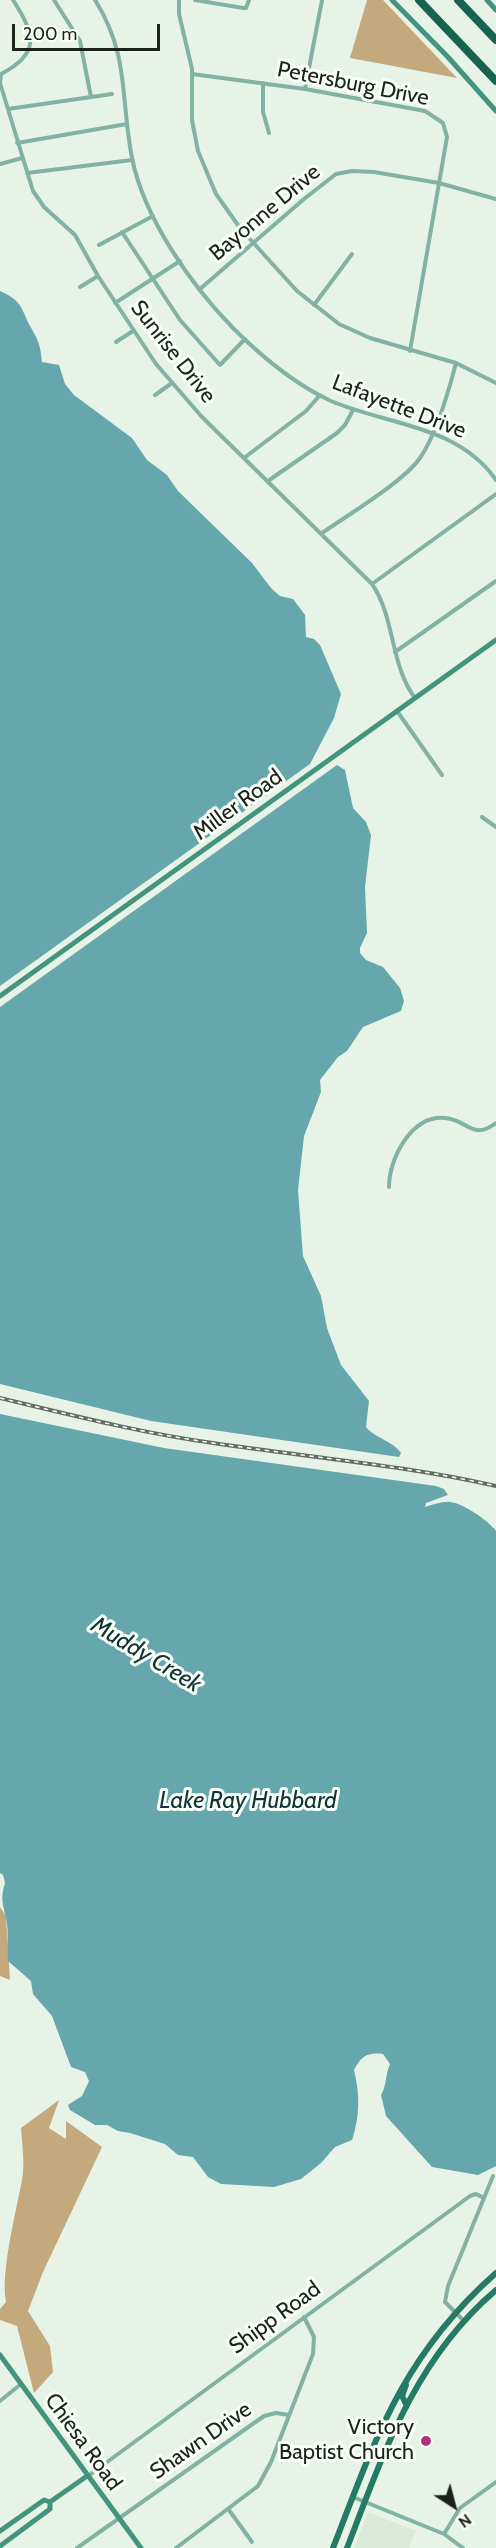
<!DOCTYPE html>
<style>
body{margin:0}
#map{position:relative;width:496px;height:2548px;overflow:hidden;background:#e8f3e7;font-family:Cabin,sans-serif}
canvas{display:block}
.north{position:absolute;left:424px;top:2476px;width:60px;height:60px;-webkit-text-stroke:4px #f8fff7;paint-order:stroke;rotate:144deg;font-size:16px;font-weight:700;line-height:24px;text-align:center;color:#1d211c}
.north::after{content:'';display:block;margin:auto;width:21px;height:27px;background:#1d211c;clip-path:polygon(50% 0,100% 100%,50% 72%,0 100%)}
.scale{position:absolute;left:12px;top:24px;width:148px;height:27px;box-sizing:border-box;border:3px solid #1d211c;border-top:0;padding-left:8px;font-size:18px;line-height:21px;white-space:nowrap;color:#1d211c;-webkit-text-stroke:4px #f8fff7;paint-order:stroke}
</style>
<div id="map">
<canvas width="496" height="2548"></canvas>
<div class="north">N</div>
<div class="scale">200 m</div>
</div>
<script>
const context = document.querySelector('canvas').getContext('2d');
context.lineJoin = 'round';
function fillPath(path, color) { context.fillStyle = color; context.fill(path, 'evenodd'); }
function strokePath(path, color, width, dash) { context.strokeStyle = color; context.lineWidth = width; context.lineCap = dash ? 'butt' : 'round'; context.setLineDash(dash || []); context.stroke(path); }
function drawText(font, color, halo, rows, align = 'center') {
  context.font = font + ' Cabin,sans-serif'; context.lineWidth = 6; context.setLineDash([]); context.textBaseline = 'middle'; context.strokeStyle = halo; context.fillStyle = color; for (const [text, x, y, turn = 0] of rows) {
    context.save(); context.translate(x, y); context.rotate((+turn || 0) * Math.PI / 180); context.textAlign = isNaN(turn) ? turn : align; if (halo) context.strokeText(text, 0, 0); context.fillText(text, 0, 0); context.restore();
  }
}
fillPath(new Path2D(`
 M368 2512 416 2531 409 2548H354Z`), '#daead8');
fillPath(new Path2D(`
 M367 0H383L457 78 350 58Z
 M0 1907 6 1916 10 1980 0 1976Z
 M59 2100 49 2128 66 2139V2121L102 2147 43 2272 28 2311 50 2346 53 2372 34 2393 17 2326 0 2320V2309L6 2302C0 2274 16 2212 22 2180 25 2164 22 2144 21 2128Z`), '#c3a97c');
fillPath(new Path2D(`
 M0 291C22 301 20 306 30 326 39 342 40 343 42 362L59 365 65 384 74 395 132 438 147 460 167 475 178 491 252 563 271 588 280 596 293 599 305 615 306 637 314 639 320 645 341 694 334 718 310 764 0 986Z
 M337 765 345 770 353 808 366 822 371 835 365 887 367 933 360 948V953L366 960 383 967 400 988 404 1001 401 1011 363 1027 347 1051 338 1057 320 1080 321 1092 304 1136 298 1190 303 1256 321 1296 327 1328 341 1365 369 1401 366 1427C376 1439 392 1440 401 1453L399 1457 151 1421 0 1384V1007Z
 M0 1414 164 1448 436 1486 444 1489 448 1495 426 1503 425 1507C432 1505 443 1501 450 1502 463 1503 489 1521 496 1531V2166L478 2175 432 2167 386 2116 381 2095C387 2085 385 2075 390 2064L383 2054C368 2052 361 2056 354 2070 360 2094 360 2116 352 2140L335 2147 321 2163 301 2179 274 2187 221 2184 208 2177 193 2157 178 2155 165 2144 130 2133 118 2131 107 2125H95L70 2110 68 2105 82 2096 89 2081 85 2072 71 2067 52 2016 33 1994 31 1981 8 1961C7 1947 9 1931 6 1918 3 1903 0 1900 5 1883L3 1875 0 1873Z`), '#66a7ae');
strokePath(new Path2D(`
 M13 0C34 33 42 53 1 74L0 83 33 191 44 207 75 235 98 276 156 364 202 417 372 584C395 617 390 665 415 698
 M54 0 80 41 91 97
 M95 0C130 56 120 97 132 158 144 218 191 285 233 328 262 357 294 384 331 401 387 425 458 425 496 480
 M179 0V14L192 69V120L198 151 216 194 240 228 297 291 339 324 370 338 456 363 496 383
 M195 0 243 8H246L249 0
 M192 74 305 89 425 111 443 123 447 137 410 351
 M263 83V112L269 133
 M305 89 322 0
 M8 109 112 94
 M17 143 127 124
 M0 164 22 158
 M27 173 132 160
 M122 232 180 320 220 365 245 339
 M99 245 153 216
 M80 287 98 276
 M200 289 304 199 336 174 352 171 374 172 439 183 496 199
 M115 303 180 261
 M314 305 352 254
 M116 342 133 331
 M155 395 172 383
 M244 458 306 411 320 395
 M268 481 337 433 345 425 353 410
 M322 533C348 515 403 482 420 458 436 435 449 390 456 363
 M372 584 496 494
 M395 652 496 581
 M397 711 442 775
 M482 817 496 827
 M389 1187C389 1159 411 1115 445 1118 469 1120 471 1141 496 1123
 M464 2321 445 2302 448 2286 493 2176
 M0 2401 21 2384
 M88 2476 470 2196 476 2194 484 2198
 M353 2497 444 2534 463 2548
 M229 2510 252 2542
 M444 2534 460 2508 496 2482
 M77 2548 264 2416 276 2413 289 2415
 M176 2548 258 2486 271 2462 313 2354 314 2337 304 2317`), '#81b2a3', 4);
strokePath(new Path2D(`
 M392 0 447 56 496 111
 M487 0 496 10
 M0 996 496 640
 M0 2355 141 2548
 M0 2531 44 2500 50 2502
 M0 2546 50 2509V2502L87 2476`), '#43947e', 5);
strokePath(new Path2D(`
 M406 2385 402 2396 406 2404
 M333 2548C376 2437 403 2355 496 2273
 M347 2548C384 2452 415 2359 496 2290`), '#257a66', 6);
strokePath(new Path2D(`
 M419 0 496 81
 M458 0 496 40`), '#186251', 8);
const rail = new Path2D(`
 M0 1398C71 1415 141 1433 213 1443 307 1457 403 1465 496 1486`);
strokePath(rail, '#656c64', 4);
strokePath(rail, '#f8fff7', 1.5, [4.5]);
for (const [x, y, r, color] of [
 [426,2441,6,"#b1317d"]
]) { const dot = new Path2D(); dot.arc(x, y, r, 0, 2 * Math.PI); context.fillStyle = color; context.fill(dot); strokePath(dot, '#f8fff7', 2); }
drawText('22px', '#1d211c', '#f8fff7', [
 ["Petersburg Drive",353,84,11],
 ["Bayonne Drive",265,213,-40],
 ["Sunrise Drive",173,352,52],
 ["Lafayette Drive",399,407,21],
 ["Miller Road",238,805,-36],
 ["Shipp Road",275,2318,-36],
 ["Shawn Drive",201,2441,-35],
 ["Chiesa Road",83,2442,54]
]);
drawText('22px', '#1d211c', '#f8fff7', [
 ["Victory",414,2428],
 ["Baptist Church",414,2453]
], 'right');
drawText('italic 24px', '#133437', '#f8fff7', [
 ["Muddy Creek",146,1655,31],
 ["Lake Ray Hubbard",248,1801]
]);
</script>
